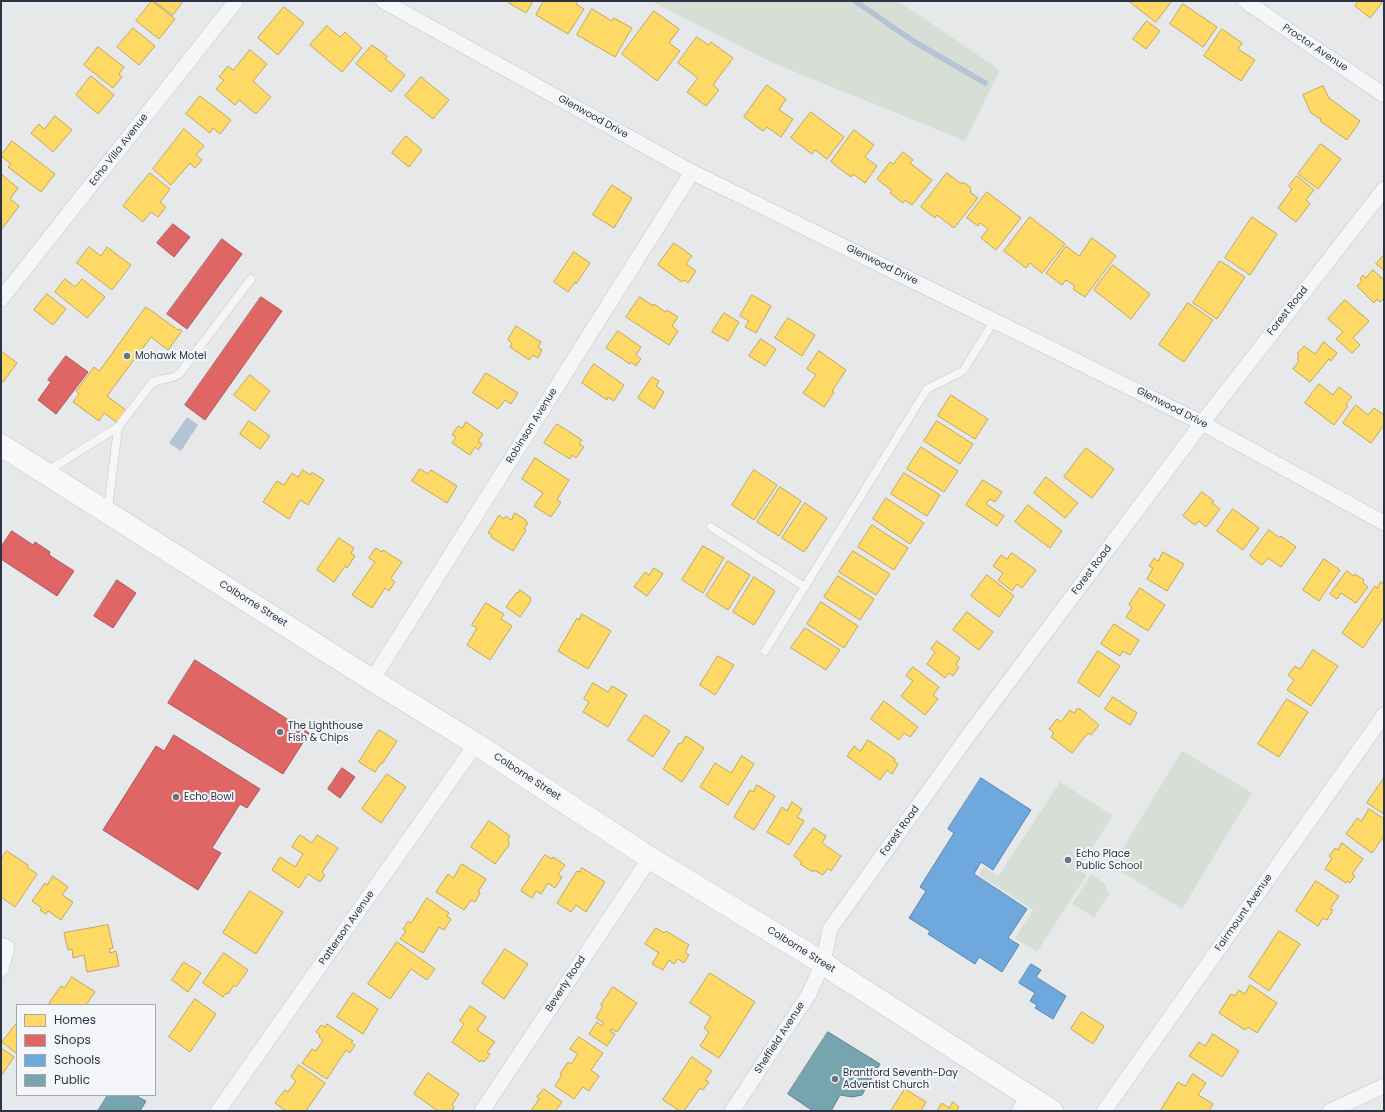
<!DOCTYPE html>
<style>
body{margin:0}
#map{position:relative;width:1385px;height:1112px;overflow:hidden;background:#e6e8ea;font-family:Poppins,sans-serif}
canvas{display:block}
.frame{position:absolute;inset:0;border:2px solid #2b3445;pointer-events:none}
.legend{position:absolute;left:16px;top:1004px;width:140px;height:92px;box-sizing:border-box;background:#f4f6f9;border:1px solid #a4a8b1;margin:0;padding:5px 7px;list-style:none;font-size:12px;color:#2b3445}
.legend li{display:flex;align-items:center;gap:8px;height:20px}
.legend b{width:20px;border:1px solid #a4a8b1}
</style>
<div id="map">
<canvas width="1385" height="1112"></canvas>
<div class="frame"></div>
<ul class="legend">
<li><b style="height:11px;background:#ffd966"></b>Homes</li>
<li><b style="height:11px;background:#e06666"></b>Shops</li>
<li><b style="height:11px;background:#6fa8dc"></b>Schools</li>
<li><b style="height:11px;background:#76a5af"></b>Public</li>
</ul>
</div>
<script>
const context = document.querySelector('canvas').getContext('2d');
context.lineJoin = 'round';
function fillPath(path, color) { context.fillStyle = color; context.fill(path, 'evenodd'); }
function strokePath(path, color, width, dash) { context.strokeStyle = color; context.lineWidth = width; context.lineCap = dash ? 'butt' : 'round'; context.setLineDash(dash || []); context.stroke(path); }
function drawText(font, color, halo, rows, align = 'center') {
  context.font = font + ' Poppins,sans-serif'; context.lineWidth = 4; context.setLineDash([]); context.textBaseline = 'middle'; context.strokeStyle = halo; context.fillStyle = color; for (const [text, x, y, turn = 0] of rows) {
    context.save(); context.translate(x, y); context.rotate((+turn || 0) * Math.PI / 180); context.textAlign = isNaN(turn) ? turn : align; if (halo) context.strokeText(text, 0, 0); context.fillText(text, 0, 0); context.restore();
  }
}
fillPath(new Path2D(`
 M651 1H898L1000 70 965 141 771 62Z
 M1182 751 1252 793 1182 909 1112 866Z
 M1060 782 1113 816 1078 869 1087 875 1037 952 1015 938 1033 910 979 875 984 867 998 876Z
 M1091 874 1105 884 1109 895 1094 917 1072 904Z`), '#d6ded6');
fillPath(new Path2D(`
 M187 417 198 425 181 451 169 443Z`), '#b4c4d5');
const homes = new Path2D(`
 M152 1 175 19 159 39 136 21Z
 M154 1H183L173 15Z
 M511 1H533L526 13 509 3Z
 M544 1H578L576 4 584 9 568 34 536 15Z
 M1129 1H1170L1171 2 1156 22Z
 M1359 1H1380L1382 3 1370 18 1355 6Z
 M1183 4 1217 27 1203 47 1170 24Z
 M284 7 304 23 278 55 258 38Z
 M592 9 612 21 614 18 632 28 615 57 577 35Z
 M654 11 679 29 669 43 680 51 657 81 622 54Z
 M1147 21 1160 31 1146 49 1133 39Z
 M327 26 340 37 345 32 362 48 342 72 310 45Z
 M133 28 155 46 139 65 117 47Z
 M1222 29 1242 43 1238 49 1255 60 1241 81 1204 56Z
 M697 37 708 45 711 42 733 58 713 85 719 90 706 106 687 92 698 78 678 63Z
 M372 45 387 56 385 59 405 75 391 92 356 64Z
 M98 47 124 67 119 74 122 77 113 88 84 65Z
 M250 50 267 64 253 81 271 97 256 114 239 100 235 105 216 89 224 80 219 77 228 66 233 70Z
 M91 76 114 95 98 114 76 95Z
 M421 77 449 100 433 119 405 96Z
 M767 85 786 99 779 110 793 119 781 137 767 127 763 131 744 117Z
 M1323 86 1329 98 1360 121 1347 140 1320 121 1321 119 1311 113 1303 95Z
 M200 96 231 120 220 134 213 128 210 133 186 114Z
 M811 112 844 137 827 159 815 150 812 154 791 138Z
 M55 116 72 130 53 152 31 133 39 124 44 129Z
 M184 129 204 146 196 155 202 160 195 168 190 163 171 185 153 169Z
 M854 130 874 145 865 157 877 166 865 183 853 174 851 177 831 162Z
 M406 136 422 150 409 167 392 153Z
 M12 141 55 174 41 192 8 167 11 164 1 156Z
 M1321 144 1341 159 1318 189 1298 174Z
 M903 152 913 160 910 163 932 180 912 205 905 200 903 203 890 193 892 191 877 179 890 162 893 164Z
 M150 173 170 189 160 202 166 207 158 217 151 212 143 222 123 206Z
 M947 173 960 183H965L970 187 971 193 978 198 954 228 937 215 935 218 921 207Z
 M1 174 18 188 10 199 19 206 2 229Z
 M1297 176 1314 190 1306 200 1310 204 1296 222 1278 208 1292 189 1289 186Z
 M612 185 632 198 614 228 593 215Z
 M987 192 1021 218 996 250 981 238 988 229 980 223 978 226 967 218Z
 M1030 217 1065 244 1042 273 1030 263 1026 268 1004 251Z
 M1252 217 1277 234 1250 275 1225 258Z
 M1092 238 1116 256 1085 297 1073 289 1075 286 1066 280 1062 285 1046 273 1066 246 1079 256Z
 M674 243 692 256 686 264 696 271 688 283 684 280 682 282 658 265Z
 M89 247 101 256 107 247 131 265 112 290 77 263Z
 M574 252 590 263 576 284 575 282 568 292 554 282Z
 M1384 255V270L1376 264Z
 M1220 261 1245 277 1217 319 1193 303Z
 M1113 265 1150 294 1131 319 1094 290Z
 M1373 270 1384 280V298L1380 302 1377 299 1374 303 1357 286 1362 281 1360 279 1363 275 1365 278Z
 M65 279 75 287 82 279 105 297 87 318 55 292Z
 M47 294 66 309 53 325 34 310Z
 M752 295 771 306 756 333 745 327 749 321 740 316Z
 M640 297 653 306 654 304 665 312 667 310 678 317 672 326 678 331 669 345 626 317Z
 M1345 300 1369 321 1353 338 1360 345 1352 353 1336 339 1343 332 1328 319Z
 M1188 303 1213 320 1184 362 1159 345Z
 M146 307 178 330 179 329 182 331 168 350 151 337 107 396 127 411 118 423 104 413 99 421 73 402 79 394 76 391 94 367 99 371Z
 M724 313 739 322 728 341 712 332Z
 M788 318 815 335 802 356 775 338Z
 M516 326 541 342 538 347 542 350 538 358 533 355 529 360 510 347 512 343 508 340Z
 M618 331 641 347 636 355 641 359 636 366 631 362 630 364 606 348Z
 M761 339 776 349 765 366 749 356Z
 M1324 342 1337 353 1331 361 1329 359 1310 382 1293 369 1299 361 1297 359 1299 356 1297 354 1304 346 1315 354Z
 M1 351 17 363 3 382 1 381Z
 M819 351 846 370 832 391 834 392 824 407 803 393 816 375 807 369Z
 M594 364 624 385 614 401 608 397 607 400 582 383Z
 M486 373 518 393 511 404 505 400 498 409 473 393Z
 M250 375 270 391 255 411 234 395Z
 M652 377 659 381 656 386 664 392 654 409 638 398Z
 M1319 384 1333 395 1339 387 1352 397 1346 404 1348 406 1334 425 1305 403Z
 M951 395 988 419 975 439 938 416Z
 M1356 405 1368 415 1374 408 1384 415V425L1371 443 1343 423Z
 M249 421 270 436 260 449 240 434Z
 M937 421 973 444 960 464 924 441Z
 M466 422 483 434 478 442 482 444 478 450 475 447 470 455 452 443 456 437 452 435 458 426 462 428Z
 M557 424 582 440 579 444 584 447 576 458 572 455 570 459 544 443Z
 M921 447 958 471 944 492 907 469Z
 M1086 448 1114 469 1092 498 1064 477Z
 M535 458 569 480 557 500 561 502 551 517 534 506 543 493 522 479Z
 M420 469 428 474 431 470 457 486 447 503 412 481Z
 M303 470 310 475 312 472 324 480 308 505 300 500 289 519 263 502 277 481 284 485 292 473 298 477Z
 M754 470 777 485 754 520 732 505Z
 M904 473 940 495 927 516 891 494Z
 M1046 477 1078 503 1065 518 1034 493Z
 M983 480 1002 492 995 502 990 499 986 504 1004 516 997 526 966 505Z
 M780 487 801 501 779 536 757 522Z
 M1202 492 1214 501 1212 503 1220 509 1206 527 1199 521 1195 525 1183 516Z
 M886 498 924 523 910 544 873 519Z
 M805 503 827 518 804 552 782 538Z
 M1028 505 1062 531 1050 548 1015 522Z
 M1233 509 1259 528 1243 550 1217 531Z
 M515 513 526 520 525 521 528 523 524 529 526 530 513 551 491 537 492 535 488 533 499 515 504 519 506 516 511 520Z
 M872 525 908 548 894 570 858 547Z
 M1269 530 1280 538 1281 536 1296 547 1281 567 1268 558 1262 565 1250 556Z
 M339 538 354 548 351 553 355 556 347 568 345 566 334 582 317 570Z
 M703 546 724 558 703 593 682 580Z
 M376 548 382 552 383 550 402 562 391 578 395 582 389 591 385 588 372 608 352 595 375 562 369 558Z
 M853 551 890 574 876 595 839 572Z
 M1163 552 1184 564 1167 591 1147 579 1153 568 1149 566 1154 558 1158 561Z
 M1012 553 1036 570 1022 588 1017 584 1012 591 998 580 1003 573 993 566 1001 555 1007 559Z
 M1324 559 1340 570 1319 601 1303 590Z
 M728 561 750 575 728 610 706 596Z
 M654 568 663 574 647 596 634 587 645 572 649 575Z
 M1347 571 1353 576 1355 574 1364 580 1363 583 1368 587 1356 603 1341 593 1337 599 1330 594Z
 M987 575 1014 596 999 617 971 596Z
 M838 576 874 599 860 620 824 597Z
 M754 577 775 591 754 625 733 612Z
 M1381 582 1384 584V617L1363 648 1342 633 1375 586 1377 588Z
 M1140 588 1165 605 1148 631 1126 617 1132 608 1129 605Z
 M520 590 531 598 530 600 531 601 520 617 506 607 517 592 518 593Z
 M821 602 858 626 844 648 807 624Z
 M486 603 504 614 501 619 512 626 490 660 467 645 477 628 472 625Z
 M967 612 993 632 979 650 953 630Z
 M582 614 611 631 588 669 558 651 577 618 579 620Z
 M1114 624 1139 640 1130 655 1123 651 1120 656 1101 644Z
 M805 628 840 650 826 670 791 648Z
 M937 641 960 658 956 664 959 667 953 676 949 673 945 678 927 664 935 652 931 649Z
 M1313 650 1338 666 1311 706 1287 690 1294 680 1288 675 1295 666 1300 669Z
 M1098 651 1120 666 1099 697 1078 682Z
 M718 656 734 665 715 695 700 685Z
 M913 667 939 687 933 695 938 699 925 715 901 696 913 681 906 676Z
 M593 683 608 692 612 686 627 695 608 727 583 712 589 702 584 699Z
 M1113 697 1137 713 1130 725 1105 709Z
 M1287 699 1308 712 1279 757 1258 744Z
 M884 701 918 727 910 737 904 733 899 740 871 719Z
 M1077 709H1080L1099 725 1091 735 1088 733 1072 753 1051 737 1054 733 1049 729 1057 719 1061 722 1070 710 1074 713Z
 M645 715 670 731 653 757 628 740Z
 M379 730 397 741 382 764 381 763 375 772 359 762Z
 M686 736 704 748 682 782 663 769 679 743 681 744Z
 M868 740 895 759 894 761 898 764 892 774 887 770 880 780 847 756 854 746 860 751Z
 M742 756 754 764 728 805 700 787 715 763 731 773Z
 M387 774 406 787 381 823 362 809Z
 M1384 778V814L1367 803Z
 M757 785 775 796 754 830 734 817 750 790 753 792Z
 M792 802 802 809 797 817 804 821 789 845 767 832 782 807 787 811Z
 M1369 809 1384 819V836L1372 853 1346 834 1357 818 1361 821Z
 M489 821 510 836 508 839 509 845 495 864 471 847Z
 M814 828 826 836 822 843 841 856 831 871 828 868 823 875 814 870 813 872 800 864 802 862 794 856Z
 M300 835 312 843 317 835 338 848 322 872 325 875 320 882 308 874 299 888 272 870 280 857 295 867 303 854 292 847Z
 M1342 843 1363 859 1352 874 1355 876 1350 883 1347 881 1346 883 1325 869 1332 858 1329 856 1335 848 1338 850Z
 M7 851 28 865 27 867 37 874 15 907 1 897V859Z
 M545 855 552 859 553 857 565 865 558 874 562 877 555 888 548 883 541 894 536 891 532 898 521 891Z
 M462 864 486 879 478 892 480 893 475 902 471 900 464 910 436 892 448 874 453 878Z
 M582 868 605 882 586 912 576 905 571 912 557 903 577 871 580 872Z
 M53 876 68 887 62 895 73 902 61 920 48 911 46 914 40 910 42 908 32 901 45 883 47 885Z
 M1316 881 1339 896 1330 909 1333 910 1327 920 1323 918 1318 926 1296 911Z
 M250 891 283 912 256 954 223 933Z
 M427 898 449 913 447 916 451 919 444 930 439 927 423 953 400 939 406 931 403 929 408 921 411 923Z
 M108 925 113 948 109 949 110 953 116 951 119 966 87 972 84 955 73 958 72 949 68 950 64 933Z
 M656 928 664 933 666 931 689 945 685 952 689 955 684 963 678 959 674 964 669 960 663 970 652 964 659 953 645 944Z
 M1279 931 1300 944 1269 991 1249 977Z
 M397 942 435 969 427 980 411 969 390 999 368 984Z
 M505 949 528 964 504 999 482 983Z
 M224 953 248 970 236 987 234 985 228 994 226 993 223 997 203 983Z
 M184 962 201 973 188 992 172 980Z
 M710 973 755 1002 719 1058 700 1046 709 1032 704 1028 711 1017 690 1003Z
 M72 977 95 992 86 1005H52L49 1003 61 986 64 988Z
 M1250 985 1277 1003 1257 1033 1248 1027 1245 1030 1219 1013 1231 994 1235 996 1239 990 1245 994Z
 M613 987 637 1003 617 1032 611 1029 610 1031 615 1034 607 1046 589 1034 597 1022 602 1026 604 1023 596 1018 603 1006 601 1005Z
 M353 993 378 1009 363 1034 337 1017Z
 M195 999 216 1014 190 1052 169 1037Z
 M470 1006 486 1017 477 1030 495 1042 487 1052 490 1054 484 1062 481 1060 480 1062 452 1042 464 1024 460 1021Z
 M1082 1012 1104 1026 1093 1044 1071 1029Z
 M17 1023V1054L2 1042Z
 M327 1024 353 1041 351 1043 355 1045 350 1053 346 1050 327 1079 302 1063 312 1049 316 1051 323 1040 319 1037 320 1035 316 1032 321 1025 325 1027Z
 M1213 1034 1239 1051 1222 1077 1189 1056 1199 1042 1205 1046Z
 M579 1037 603 1053 591 1070 599 1076 589 1091 583 1087 574 1099 555 1086 562 1075 560 1074 568 1062 571 1064 578 1054 570 1049Z
 M1 1048 14 1057 1 1076Z
 M692 1057 712 1071 705 1080 709 1082 703 1090 700 1088 684 1111H680L663 1100Z
 M299 1065 325 1083 306 1111H286L275 1103 285 1090 288 1092 296 1081 291 1077Z
 M428 1073 459 1094 452 1105 454 1107 452 1111H438L414 1094Z
 M1193 1074 1206 1083 1198 1095 1213 1104 1209 1111H1160L1178 1082 1185 1086Z
 M544 1089 562 1102 556 1110 558 1111H531L539 1099 537 1097Z
 M905 1089 926 1102 921 1111H891Z
 M953 1102 959 1107 956 1111H937L942 1103 949 1108Z`);
fillPath(homes, '#ffd966');
strokePath(homes, '#bfa85c', 1);
const shops = new Path2D(`
 M173 224 190 237 174 257 157 243Z
 M222 239 242 254 187 329 167 314Z
 M261 297 282 311 205 420 185 405Z
 M66 356 88 372 56 414 38 400 51 382 48 380Z
 M12 531 33 545 35 542 50 552 49 555 74 571 57 596 1 559V547Z
 M117 580 136 593 113 628 94 616Z
 M195 660 309 733 283 774 168 703Z
 M174 735 260 789 247 808 240 804 212 848 221 853 198 890 103 830 156 746 164 751Z
 M342 768 355 777 340 798 328 789Z`);
fillPath(shops, '#e06666');
strokePath(shops, '#aa575c', 1);
const schools = new Path2D(`
 M981 778 1031 810 993 870 981 862 974 874 1027 909 1008 938 1019 945 1002 972 979 957 975 964 928 934 930 931 909 918 926 891 920 887 954 833 948 829Z
 M1031 964 1041 970 1036 977 1066 996 1053 1019 1035 1008 1037 1005 1030 1001 1035 993 1019 983Z`);
fillPath(schools, '#6fa8dc');
strokePath(schools, '#5b85af', 1);
const public = new Path2D(`
 M828 1032 880 1064 862 1095 852 1097 840 1095 831 1111H813L788 1094Z
 M108 1095H139L138 1097 146 1101 140 1111H98Z`);
fillPath(public, '#76a5af');
strokePath(public, '#60838f', 1);
strokePath(new Path2D(`
 M855 1 913 41 985 83`), '#b4c4d5', 5.5);
const service = new Path2D(`
 M118 427 152 383C162 377 170 381 180 373L251 279
 M46 472 118 427 108 509
 M711 527 805 587
 M765 651 927 389 963 371 994 321`);
const minor = new Path2D(`
 M383 1 692 172 1202 423 1384 523
 M1245 1 1384 95
 M1 299 236 1
 M372 680 692 172
 M1 945 7 947 1 969
 M218 1111 476 744
 M482 1111 650 858
 M732 1111 809 994 823 963 830 929 968 736 1202 423 1384 189
 M1019 1111 1028 1097
 M1104 1111 1384 715
 M1330 1111 1384 1086`);
const secondary = new Path2D(`
 M1 445 372 680 476 744 650 858 823 963 840 975 1052 1111`);
strokePath(service, '#c4c6c8', 9);
strokePath(minor, '#c4c6c8', 16);
strokePath(secondary, '#c4c6c8', 23);
strokePath(service, '#f5f6f7', 8);
strokePath(minor, '#f5f6f7', 15);
strokePath(secondary, '#f8f8f8', 22);
for (const [x, y, r, color] of [
 [127,356,4,"#6c737f"],
 [280,732,4,"#6c737f"],
 [176,797,4,"#6c737f"],
 [1068,860,4,"#6c737f"],
 [835,1079,4,"#6c737f"]
]) { const dot = new Path2D(); dot.arc(x, y, r, 0, 2 * Math.PI); context.fillStyle = color; context.fill(dot); strokePath(dot, '#f4f6f9', 1.5); }
drawText('10px', '#2b3445', '#f4f6f9', [
 ["Proctor Avenue",1315,48,34],
 ["Glenwood Drive",593,117,29],
 ["Echo Villa Avenue",119,150,-52],
 ["Glenwood Drive",882,265,26],
 ["Forest Road",1288,311,-52],
 ["Glenwood Drive",1172,408,27],
 ["Robinson Avenue",532,426,-58],
 ["Forest Road",1092,570,-53],
 ["Colborne Street",253,604,32],
 ["Colborne Street",527,777,33],
 ["Forest Road",900,831,-54],
 ["Fairmount Avenue",1244,913,-55],
 ["Patterson Avenue",347,928,-55],
 ["Colborne Street",801,950,32],
 ["Beverly Road",566,984,-57],
 ["Sheffield Avenue",780,1038,-57]
]);
drawText('10px', '#2b3445', '#f4f6f9', [
 ["Mohawk Motel",135,356],
 ["The Lighthouse",288,726],
 ["Fish & Chips",288,738],
 ["Echo Bowl",184,797],
 ["Echo Place",1076,854],
 ["Public School",1076,866],
 ["Brantford Seventh-Day",843,1073],
 ["Adventist Church",843,1085]
], 'left');
</script>
